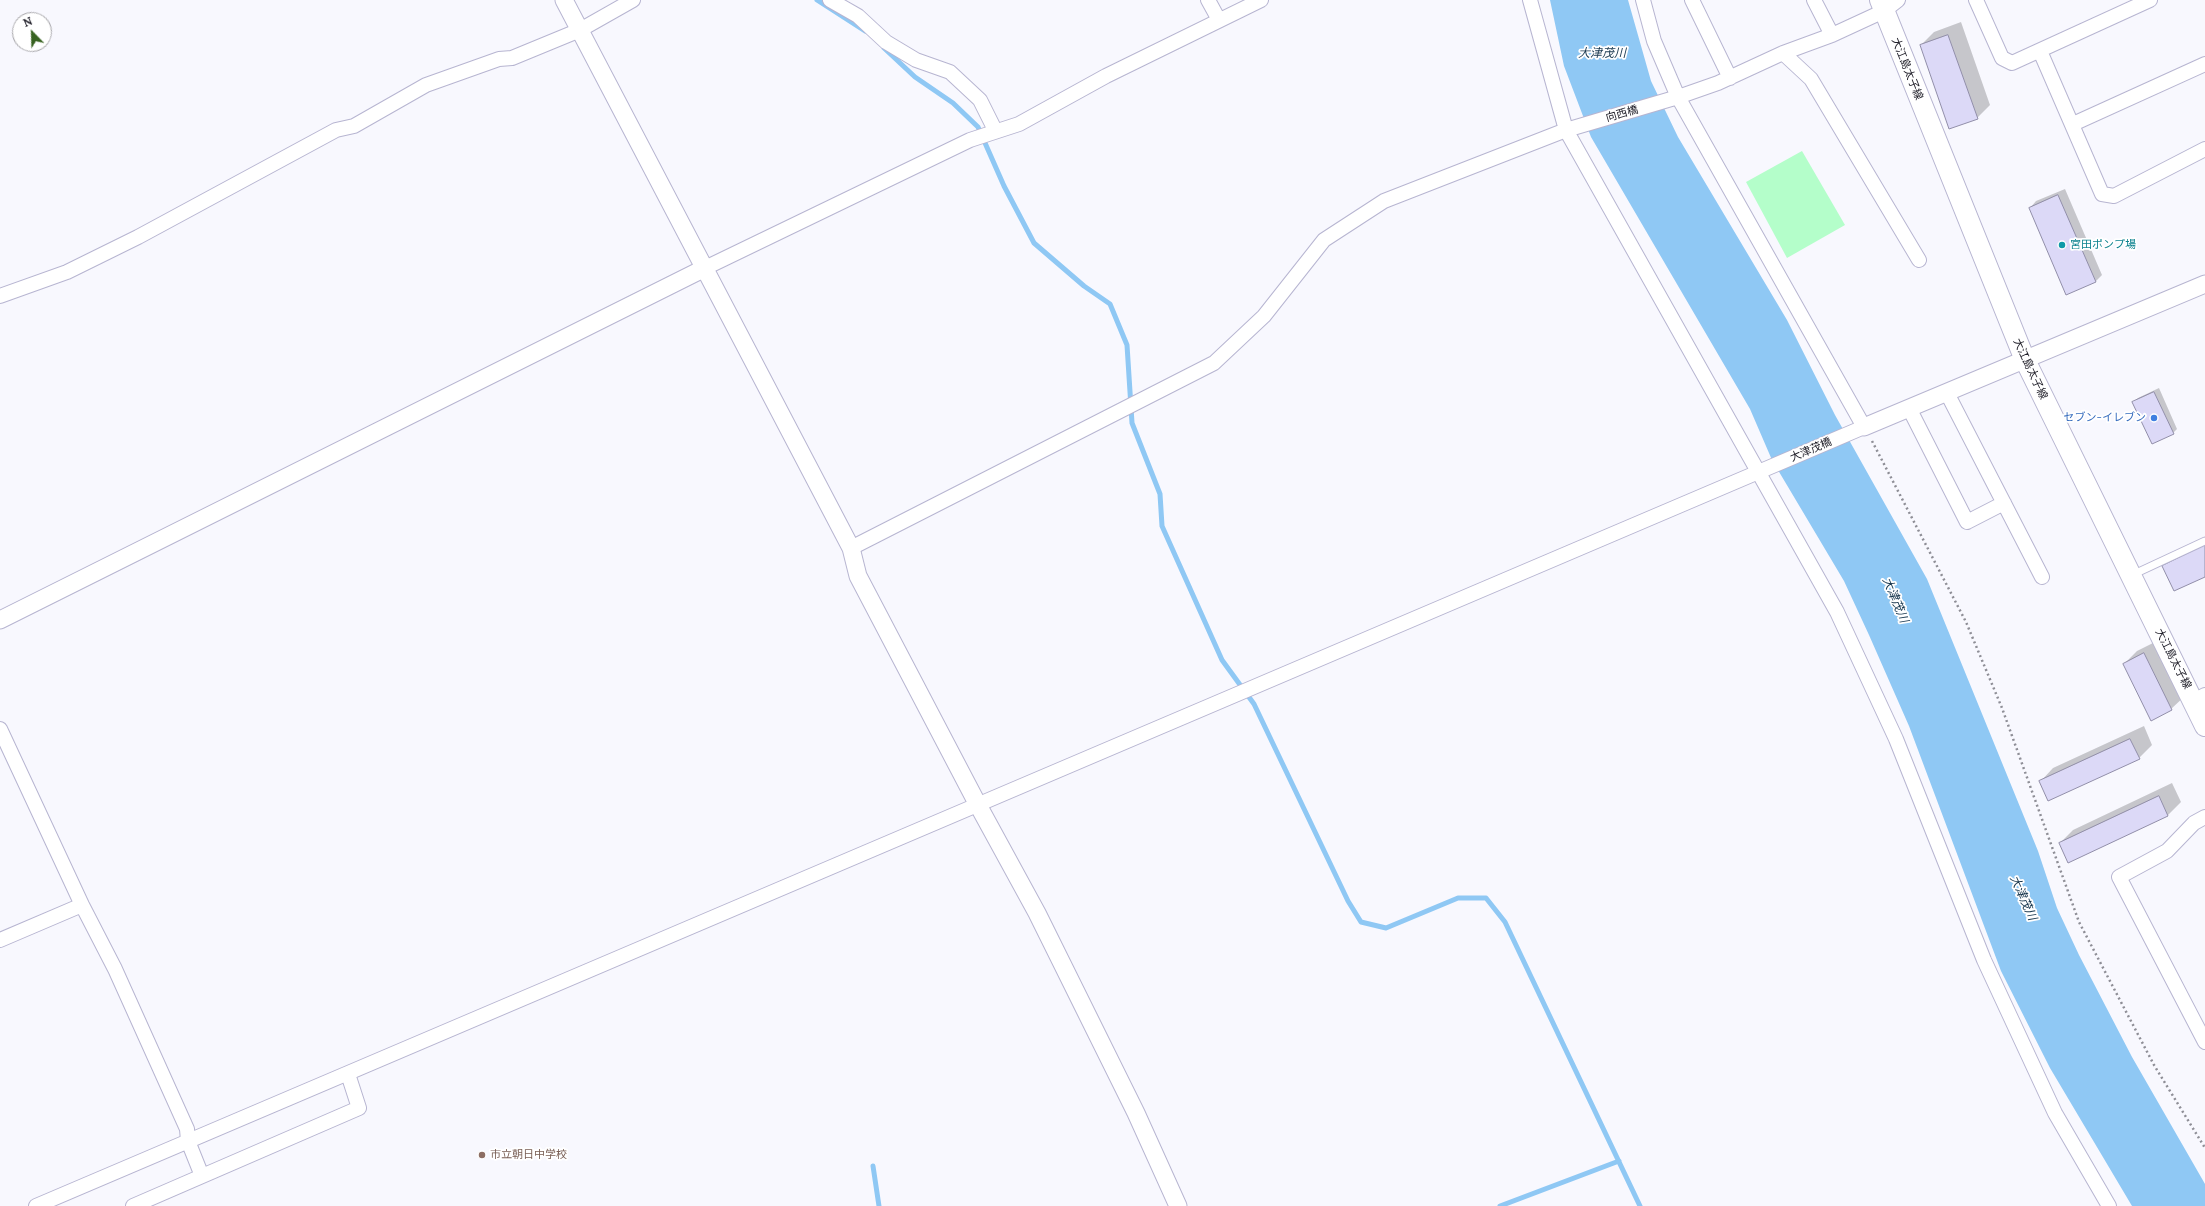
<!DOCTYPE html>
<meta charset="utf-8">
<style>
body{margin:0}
#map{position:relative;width:2205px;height:1206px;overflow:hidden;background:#f8f8fe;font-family:Lora,serif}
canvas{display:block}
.north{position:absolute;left:12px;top:12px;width:40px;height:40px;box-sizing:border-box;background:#fff;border:1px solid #a7a6aa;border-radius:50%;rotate:337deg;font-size:11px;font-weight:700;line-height:16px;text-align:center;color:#22212b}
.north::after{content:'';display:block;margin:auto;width:14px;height:18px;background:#386321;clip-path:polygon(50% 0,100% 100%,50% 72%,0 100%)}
</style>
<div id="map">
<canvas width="2205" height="1206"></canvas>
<div class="north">N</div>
</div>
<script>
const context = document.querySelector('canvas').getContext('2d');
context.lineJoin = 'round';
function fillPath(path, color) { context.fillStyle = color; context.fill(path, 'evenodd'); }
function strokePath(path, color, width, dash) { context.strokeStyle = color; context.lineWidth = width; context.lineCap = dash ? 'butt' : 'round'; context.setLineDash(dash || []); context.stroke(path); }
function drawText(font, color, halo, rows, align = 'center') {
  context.font = font + ' Lora,"Noto Sans JP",serif'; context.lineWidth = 3.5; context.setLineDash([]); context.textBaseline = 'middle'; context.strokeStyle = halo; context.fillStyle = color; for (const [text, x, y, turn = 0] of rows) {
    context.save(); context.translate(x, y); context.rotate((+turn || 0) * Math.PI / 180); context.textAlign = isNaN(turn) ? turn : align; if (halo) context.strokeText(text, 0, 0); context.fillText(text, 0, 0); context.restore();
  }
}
fillPath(new Path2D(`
 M1802 151 1845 225 1787 258 1746 182Z`), '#b4feca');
fillPath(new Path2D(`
 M1550 0H1628L1651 81 1678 137 1787 320 1835 415 1927 579 2038 851 2057 908 2079 955 2132 1057 2205 1184V1206H2132L2050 1068 2001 971 1909 726 1869 635 1844 581 1772 460 1750 409 1591 137 1564 66Z`), '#8fc8f4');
fillPath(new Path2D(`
 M1961 22 1990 105 1977 118 1921 45 1934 32Z
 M2065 189 2102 275 2095 282 2030 208 2036 201Z
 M2159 388 2177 429 2173 433 2134 402 2138 398Z
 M2205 539V576L2163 566 2176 553Z
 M2157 641 2185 696 2171 709 2124 664 2137 651Z
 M2144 726 2152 745 2139 758 2040 782 2053 768Z
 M2172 783 2181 802 2168 815 2069 862 2060 843 2073 830Z`), '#0003');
strokePath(new Path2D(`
 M817 0 865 31
 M884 48 915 77 953 103 978 127 1004 186 1034 243 1084 286 1110 304 1127 345 1132 423 1160 494 1162 526 1222 660 1254 704 1348 901 1361 922 1386 928 1458 898H1486L1505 922 1640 1206
 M873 1166 879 1206
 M1500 1206 1619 1161`), '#8fc8f4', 5);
const building = new Path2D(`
 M1948 35 1978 119 1949 129 1920 45Z
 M2058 195 2096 282 2066 295 2029 208Z
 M2154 392 2174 434 2152 444 2132 402Z
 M2205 545V577L2174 591 2162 566Z
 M2144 653 2172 710 2151 721 2123 664Z
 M2130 739 2140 759 2048 801 2039 781Z
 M2159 796 2168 816 2068 863 2059 843Z`);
fillPath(building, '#dcd9f7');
strokePath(building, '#918ea9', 1);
const service = new Path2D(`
 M2132 575 2205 541`);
const minor = new Path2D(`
 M830 0 858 16 886 42 916 60 950 72 980 100 995 130
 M1208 0 1219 20
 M1530 0 1566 130 1837 612 1896 739 1984 960 2055 1113 2109 1206
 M1692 0 1730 78
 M1814 0 1832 35
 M1976 0 2002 58 2012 63 2150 0
 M2040 51 2102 194 2114 196 2205 149
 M1783 53 1811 79 1919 260
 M2073 124 2205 64
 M705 268 970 140 1019 124 1106 76 1261 0
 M0 296 67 272 138 237 336 130 354 126 426 85 499 59 512 58 580 30 633 0
 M1947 393 2042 577
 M1909 408 1967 522 2004 503
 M851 548 1214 363 1264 316 1324 240 1384 201 1566 130 1678 97 1718 83 1783 53 1832 35 1884 11 1898 0
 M2194 701 2205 695
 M0 729 82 905 115 969 187 1129 188 1141 202 1176
 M2205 817 2194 823 2167 851 2119 877 2205 1042
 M0 940 82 905
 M36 1206 1864 427 1678 97 1654 41 1643 0
 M133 1206 359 1108 348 1074`);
const tertiary = new Path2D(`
 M564 0 851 548 858 576 978 805 1037 913 1136 1113 1178 1206
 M1864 427 2205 284
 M0 620 705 268`);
const secondary = new Path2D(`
 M1880 0 2025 360 2205 726`);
strokePath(service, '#b7b5d1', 9);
strokePath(minor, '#b7b5d1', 16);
strokePath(tertiary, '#b7b5d1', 19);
strokePath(secondary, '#b7b5d1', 22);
strokePath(new Path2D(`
 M1872 441 1966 622 2002 708 2079 922 2154 1065 2205 1148`), '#8e8e96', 2.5, [2, 3]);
strokePath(service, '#fff', 7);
strokePath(minor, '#fff', 14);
strokePath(tertiary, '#fff', 17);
strokePath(secondary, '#fff', 20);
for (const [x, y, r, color] of [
 [2062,245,4,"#0f9aa8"],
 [2154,418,4,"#3f7fe0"],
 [482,1155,4,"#8d6e63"]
]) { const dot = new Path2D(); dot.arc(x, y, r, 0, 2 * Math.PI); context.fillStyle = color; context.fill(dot); strokePath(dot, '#fff', 1.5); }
drawText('11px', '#22212b', '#fff', [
 ["大江島太子線",1907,69,68],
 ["向西橋",1622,114,-16],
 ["大江島太子線",2030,369,65],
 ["大津茂橋",1811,450,-23],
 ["大江島太子線",2173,659,63]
]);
drawText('11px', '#0d838f', '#fff', [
 ["宮田ポンプ場",2070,245]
], 'left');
drawText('11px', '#366cbe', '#fff', [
 ["セブン-イレブン",2146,418]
], 'right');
drawText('11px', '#785e54', '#fff', [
 ["市立朝日中学校",490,1155]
], 'left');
drawText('italic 12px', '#19384f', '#fff', [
 ["大津茂川",1602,54],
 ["大津茂川",1895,600,67],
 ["大津茂川",2023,898,66]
]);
</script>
